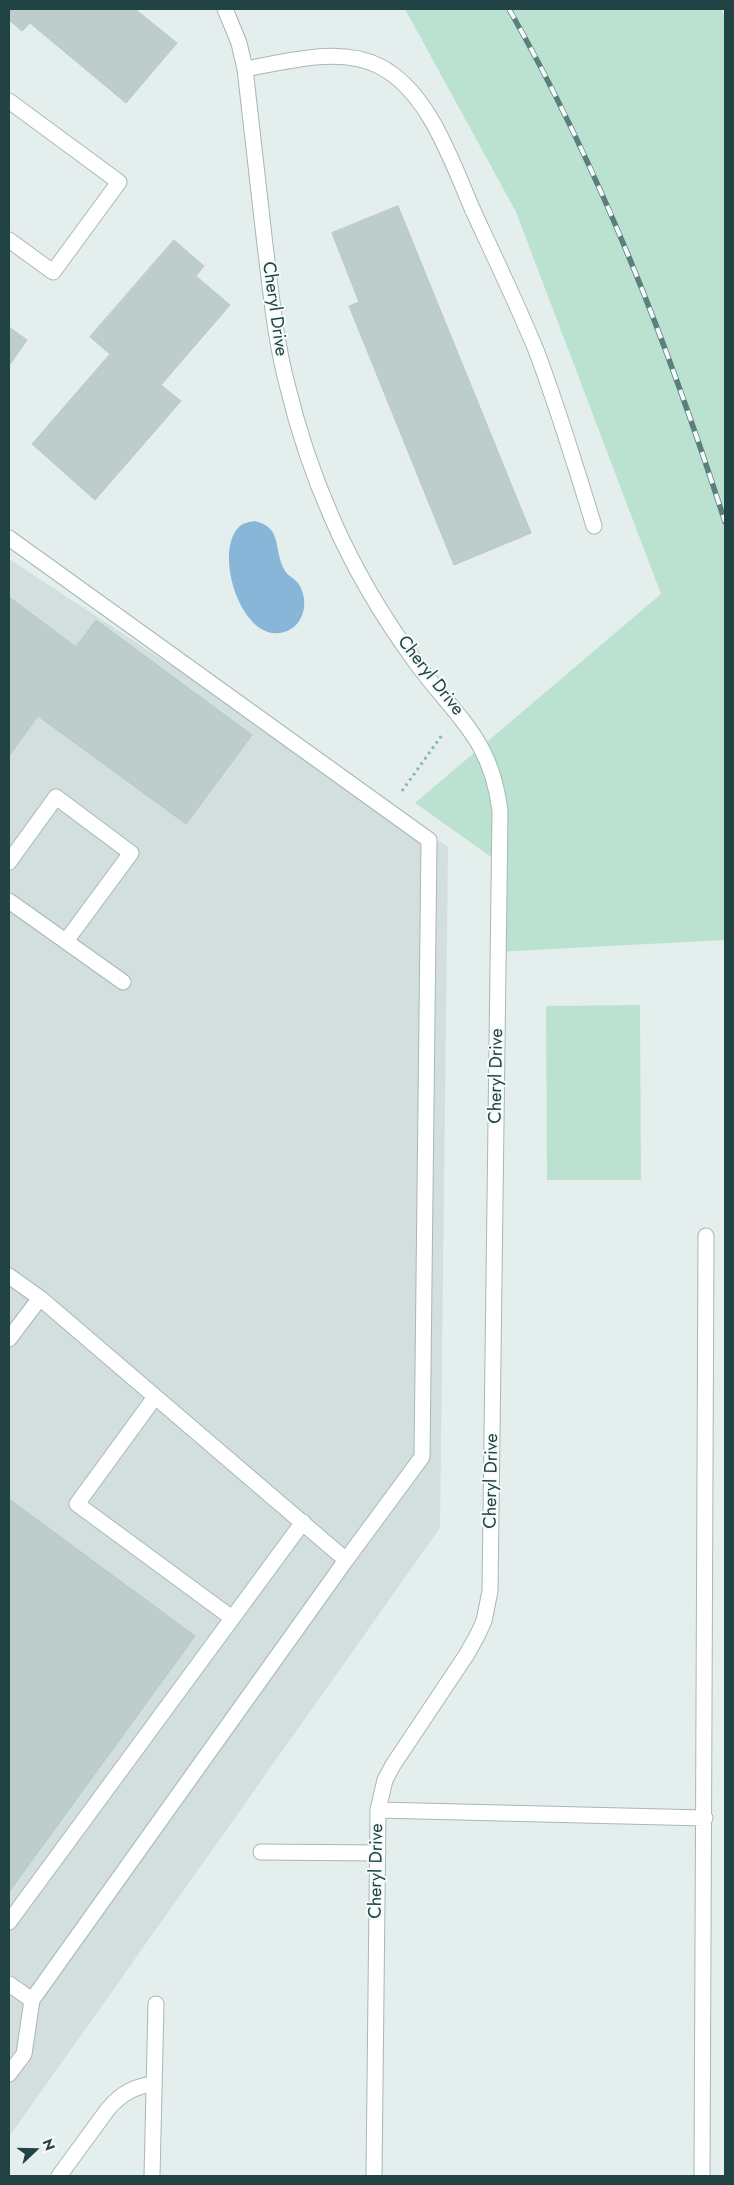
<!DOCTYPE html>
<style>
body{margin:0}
#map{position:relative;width:734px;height:2185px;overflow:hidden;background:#e4efed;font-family:Jost,sans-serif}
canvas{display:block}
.frame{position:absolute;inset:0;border:10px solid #214343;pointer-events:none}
.north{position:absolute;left:10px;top:2125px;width:50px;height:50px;-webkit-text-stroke:4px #f5fbf9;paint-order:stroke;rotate:69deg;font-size:14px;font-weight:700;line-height:20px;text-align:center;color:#214343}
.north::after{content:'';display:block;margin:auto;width:18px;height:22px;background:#214343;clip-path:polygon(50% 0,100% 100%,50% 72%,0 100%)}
</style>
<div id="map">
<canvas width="734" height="2185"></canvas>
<div class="frame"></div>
<div class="north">N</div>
</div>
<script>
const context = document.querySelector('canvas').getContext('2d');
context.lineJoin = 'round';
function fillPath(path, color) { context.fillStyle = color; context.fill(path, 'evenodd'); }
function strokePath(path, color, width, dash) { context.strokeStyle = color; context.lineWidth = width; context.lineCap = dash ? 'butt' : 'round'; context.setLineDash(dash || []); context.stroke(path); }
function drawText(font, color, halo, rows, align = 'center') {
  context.font = font + ' Jost,sans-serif'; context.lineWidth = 4; context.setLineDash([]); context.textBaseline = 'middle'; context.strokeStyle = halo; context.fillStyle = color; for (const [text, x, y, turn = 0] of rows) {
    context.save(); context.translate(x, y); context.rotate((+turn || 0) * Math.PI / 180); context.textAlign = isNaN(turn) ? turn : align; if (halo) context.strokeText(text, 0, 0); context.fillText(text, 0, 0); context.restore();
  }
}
fillPath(new Path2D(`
 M9 559 448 847 440 1528 9 2137Z`), '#d2dfde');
fillPath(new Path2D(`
 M405 9H721L725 16V940L494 952V859L415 803 661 594 516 212Z
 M640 1005 641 1180H547L546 1006Z`), '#bbe2d0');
fillPath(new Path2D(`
 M255 521C283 528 273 548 284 569 286 575 293 577 297 582 308 595 307 619 291 629 246 655 212 556 238 528 242 523 249 522 255 521Z`), '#88b6d9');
const building = new Path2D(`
 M9 9H135L177 43 126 103 30 23 22 31 9 20Z
 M398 206 531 533 454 565 349 306 359 302 332 233Z
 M174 240 204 266 196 276 230 305 161 385 181 401 95 500 32 444 110 354 90 337Z
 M9 327 27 340 9 366Z
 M9 597 76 647 96 620 252 735 186 824 38 716 9 756Z
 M9 1499 195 1636 9 1892Z`);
fillPath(building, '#bccdca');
strokePath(building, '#b6c9c7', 1);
const lane = new Path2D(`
 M245 69C286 62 339 46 379 66 430 91 453 166 475 215 496 260 517 304 536 350 558 408 576 467 594 526
 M9 101 119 182 53 272 9 240
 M9 538 429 840 422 1457 346 1560
 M9 862 56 797 131 853 66 941
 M9 901 123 982
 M9 1276 40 1298 346 1560 32 2000 24 2054 9 2074
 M9 1339 40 1298
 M155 1397 77 1504 232 1618
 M378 1810 705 1818
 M261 1852 378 1853
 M9 1922 303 1522
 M9 1984 32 2000
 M59 2176 108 2109C121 2094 134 2086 154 2084
 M152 2176 156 2004
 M702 2176 706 1236`);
const street = new Path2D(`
 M225 9 239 43 245 69C252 128 258 186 265 245 271 292 275 338 287 384 298 430 313 475 332 518 354 569 384 619 417 664 457 718 491 738 500 811L490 1591 484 1621 477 1636 467 1654 393 1765 385 1780 378 1810 374 2176`);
strokePath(lane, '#a6b8b7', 17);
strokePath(street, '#a6b8b7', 17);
strokePath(new Path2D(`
 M402 791 442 735`), '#82b6b3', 3, [2.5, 4]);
strokePath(lane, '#fff', 15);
strokePath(street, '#fff', 15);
const rail = new Path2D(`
 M509 9C601 171 668 345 725 522`);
strokePath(rail, '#5c7e7e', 5.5);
strokePath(rail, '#f5fbf9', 4, [11]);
drawText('18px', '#214343', '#f5fbf9', [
 ["Cheryl Drive",274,309,82],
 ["Cheryl Drive",430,676,52],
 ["Cheryl Drive",497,1076,-89],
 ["Cheryl Drive",492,1481,-89],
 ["Cheryl Drive",377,1871,-89]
]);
</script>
